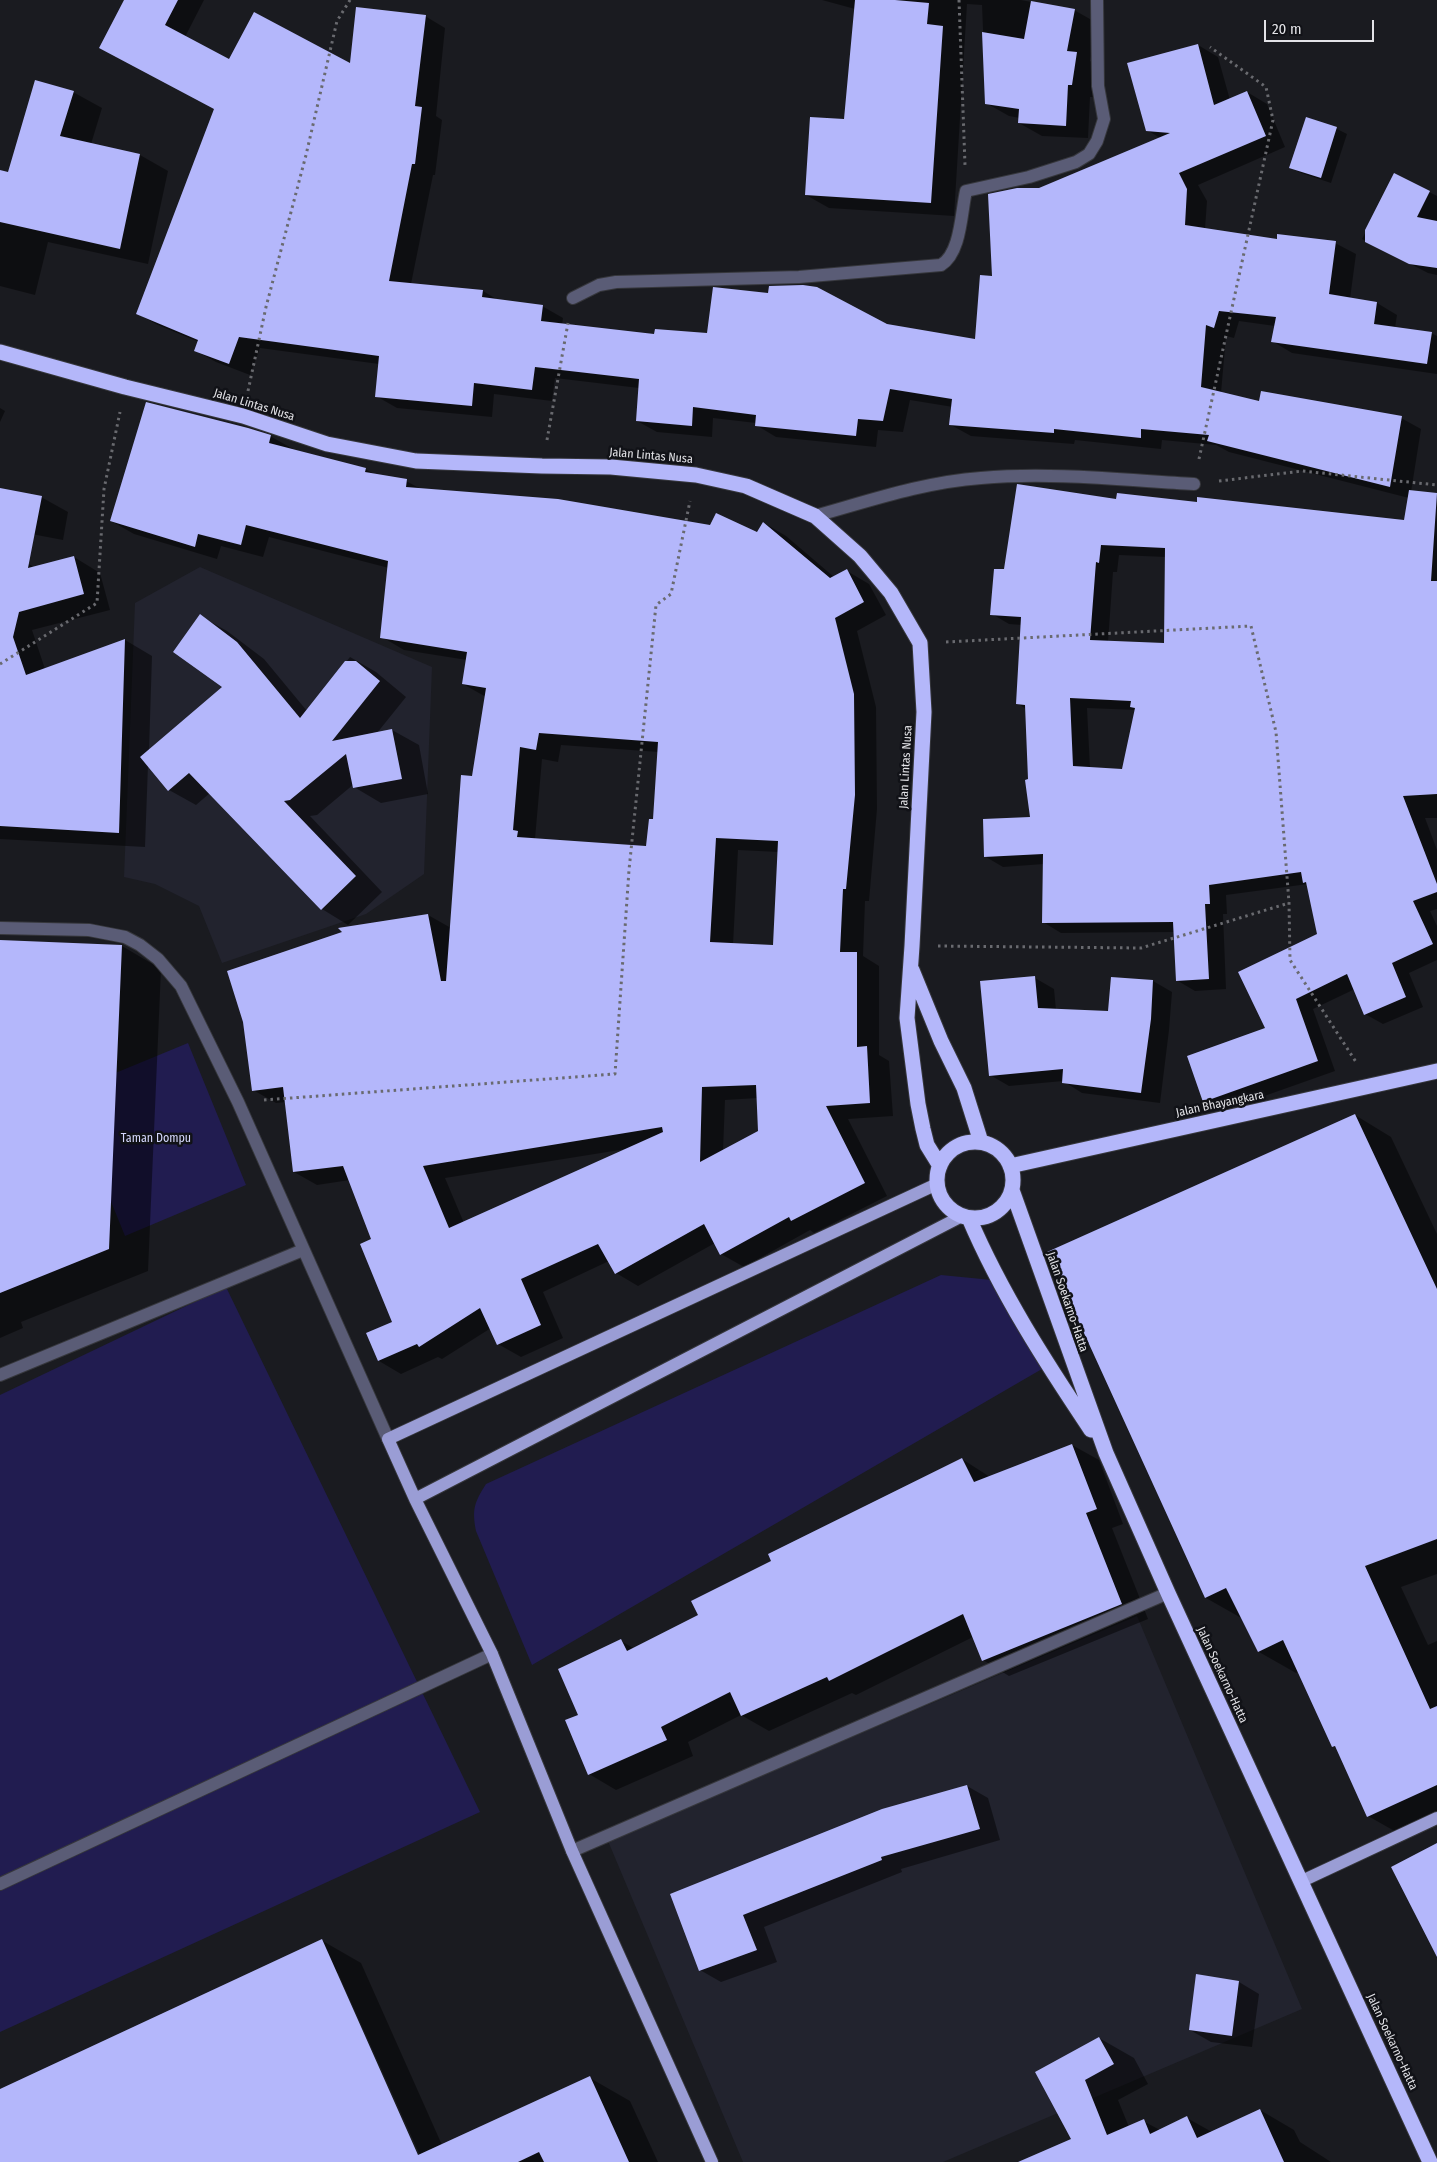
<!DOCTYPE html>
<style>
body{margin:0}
#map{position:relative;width:1437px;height:2162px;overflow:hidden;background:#1a1b20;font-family:"Fira Sans Condensed",sans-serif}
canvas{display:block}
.scale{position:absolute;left:1264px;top:20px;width:110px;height:22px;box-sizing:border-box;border:2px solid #e3e3e7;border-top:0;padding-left:6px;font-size:15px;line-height:18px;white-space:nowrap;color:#e3e3e7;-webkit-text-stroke:4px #111217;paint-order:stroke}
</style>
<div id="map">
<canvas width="1437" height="2162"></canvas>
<div class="scale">20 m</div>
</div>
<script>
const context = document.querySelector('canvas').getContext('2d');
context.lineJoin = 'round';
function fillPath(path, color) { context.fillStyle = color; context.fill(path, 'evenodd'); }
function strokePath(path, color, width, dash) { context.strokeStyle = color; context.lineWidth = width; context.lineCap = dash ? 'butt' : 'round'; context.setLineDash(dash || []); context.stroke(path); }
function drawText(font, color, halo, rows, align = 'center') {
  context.font = font + ' "Fira Sans Condensed",sans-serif'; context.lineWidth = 5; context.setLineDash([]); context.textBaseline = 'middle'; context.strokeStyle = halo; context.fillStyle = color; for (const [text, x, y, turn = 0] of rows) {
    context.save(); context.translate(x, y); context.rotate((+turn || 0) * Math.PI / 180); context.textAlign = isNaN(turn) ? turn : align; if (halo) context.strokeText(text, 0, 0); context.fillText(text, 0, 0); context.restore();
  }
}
fillPath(new Path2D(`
 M200 567 432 667 424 874 366 914 222 963 199 906 155 884 124 877 135 603Z
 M1137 1616 1302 2009 943 2162H743L608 1841Z`), '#22232e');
fillPath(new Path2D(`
 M188 1043 246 1185 125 1236 67 1093Z
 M941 1275 992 1280 1054 1362 532 1665 476 1531C472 1509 474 1503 486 1484Z
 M226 1287 480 1812 0 2032V1395Z`), '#211c50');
fillPath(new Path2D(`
 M125 0H204L185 37 229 61 352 65 425 16 445 28 436 116 442 120 435 175H433L411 284 483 291 498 300 542 306 563 318 562 325 655 336 886 325 976 340 993 277 1039 189 1160 138 1147 130 1198 45 1218 57 1230 100 1247 92 1267 104 1285 147 1198 185 1207 201 1205 229 1278 240 1335 243 1356 254 1350 299 1377 303 1397 315 1395 328 1431 333 1437 336V374L1292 353 1272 341 1275 326 1239 321 1234 338 1226 336 1221 393 1260 402 1401 418 1421 429 1411 492 1437 494V818H1425L1437 850V909L1430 911 1437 926V960L1409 973 1423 1007 1383 1024 1365 1014 1355 989 1313 1009 1335 1071 1222 1111 1204 1101 1266 1028 1319 935 1308 884 1226 895 1227 914H1223L1226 989 1195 991 1178 981 1175 932 1061 933 1043 922 1044 864 1003 867 986 857 1031 818 1026 709 1017 703 1022 625 1009 624 992 614 1005 571 1117 500 1405 521 1409 498 1229 452 1216 445 1162 440 1161 449 1075 440 1074 444 971 436 951 425 953 407 910 400 903 432 878 430 876 447 776 437 756 425V423L713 418 712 437 657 432 637 421 639 388 555 378 552 401 494 394 492 417 397 408 376 396 379 364 260 348 250 375 216 362 196 351 199 342 158 325 138 314 215 109 100 48ZM1119 555 1166 557 1165 644 1108 642 1113 572H1117ZM1087 708 1136 710 1123 770 1090 768Z
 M822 0H1021L1074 10 1097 23 1090 61 1099 66 1095 97H1090L1088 138 1042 136 1019 123 1020 118 1009 116 986 103 982 5 967 4 954 216 829 208 806 195 845 120 855 9Z
 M73 92 102 108 91 144 140 155 168 171 148 264 48 242 35 295 0 286V171L9 174Z
 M1307 119 1337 129 1347 134 1331 183 1301 173 1291 168Z
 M1395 175 1437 196V275L1428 273 1362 239Z
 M0 408 5 411 0 422Z
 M270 436 293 449 365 469 376 475 406 481 421 489 757 533 764 523 786 536 834 577 847 571 869 584 886 615 857 631 876 707 877 809 869 901H865L863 956 879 966V1055L889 1061 893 1116 848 1119 887 1196 814 1233 810 1230 744 1267 721 1254 715 1243 638 1286 616 1273 609 1261 543 1292 563 1338 521 1357 498 1344 491 1328 442 1359 438 1357 401 1374 379 1361 394 1322 372 1240 350 1180 317 1185 294 1172 286 1102 276 1103 253 1090 428 915 451 928 486 697 463 684 467 660 404 650 382 637 389 568 269 537 263 557 221 546 217 559 134 534 111 521ZM561 745 659 752 654 821 647 847 535 839 542 759 558 762ZM738 850 779 852 774 947 733 945ZM758 1098 760 1132 723 1151 725 1100ZM626 1149 464 1223 445 1178Z
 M0 490 41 497 68 512 63 540 0 528Z
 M74 557 100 573 110 610 32 630 45 669 125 640 152 656 149 751 224 687 200 616 227 631 264 659 307 711 350 657 376 672 406 697 377 733 392 730 419 745 428 794 381 803 354 787V784L317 815 310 816 382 892 348 925 322 909 210 793 196 805 169 790 148 765 145 847 0 839V575L29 564 35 568Z
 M0 941 122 946 161 969 148 1271 21 1322 23 1328 0 1338Z
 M1035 978 1054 989 1056 1010 1110 1012 1153 981 1172 992 1169 1030 1160 1103 1082 1093 1063 1081 1009 1086 990 1075Z
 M1355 1115 1391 1137 1437 1234V1574L1401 1587 1428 1645 1437 1641V1822L1405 1837 1368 1816 1338 1749 1333 1746 1299 1671 1296 1673 1259 1652 1243 1619 1206 1598 1049 1253Z
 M1072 1445 1099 1460 1123 1524 1112 1528 1148 1619 1009 1676 983 1660 973 1637 856 1695 852 1693 769 1731 741 1715 688 1742 693 1756 616 1790 589 1774 580 1715 621 1641 635 1649 699 1615 773 1561 962 1459 990 1477Z
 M967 1786 988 1798 1000 1840 901 1869 902 1872 764 1927 777 1962 721 1982 700 1970 672 1894Z
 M321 1940 361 1963 442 2145 590 2078 630 2101 658 2162H0V2090ZM335 1973H338L422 2160 420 2161Z
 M1239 1982 1259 1994 1252 2047 1211 2042 1190 2030Z
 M1099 2038 1134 2058 1148 2084 1118 2100 1129 2127 1143 2121 1160 2130 1187 2118 1212 2132 1260 2110 1294 2130 1300 2142 1331 2162H1019L1073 2140 1037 2072Z`), '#0007');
fillPath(new Path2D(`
 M124 0H178L165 25 229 59 254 12 350 63 356 7 426 15 415 106 422 107 415 164H412L389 281 483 290 482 297 543 305 541 321 654 334 655 329 707 333 713 287 768 293 769 286 803 285 817 287 887 324 975 339 980 275 992 276 988 194 1017 188H1039L1170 133 1146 131 1127 63 1198 44 1214 105 1247 91 1266 136 1179 173 1187 189 1185 225 1277 239V234L1336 241 1329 294 1377 302 1374 324 1432 332 1427 364 1271 342 1276 317 1219 311 1214 328 1206 325 1201 387 1259 401 1261 391 1402 416 1390 487 1207 441 1209 435 1141 429V438L1054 429V433L949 425 952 399 890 389 883 421 858 419 856 436 755 426 756 415 693 407 692 426 636 421 639 379 535 367 532 390 474 383 472 406 375 397 379 356 239 337 229 364 194 351 198 340 136 314 214 109 99 48Z
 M855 0H895L929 3 927 24 943 26 931 203 805 195 810 117 844 119Z
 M1031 1 1075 9 1067 51 1077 52 1072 85H1068L1066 126 1018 123 1019 109 985 104 982 32 1024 39Z
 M35 80 74 91 60 136 140 154 120 249 0 222V170L8 172Z
 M1306 117 1337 127 1321 178 1289 168Z
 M1394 173 1430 191 1417 217 1437 221V268L1409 264 1365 242V230Z
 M146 402 248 428 271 435 269 443 366 468 365 472 407 479 406 487 558 499 710 525 716 513 757 532 763 522 830 578 847 569 864 602 835 618 854 694 855 795 846 889H843L840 952H857V1047L867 1046 870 1103 826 1106 865 1183 791 1221 789 1217 720 1255 704 1224 615 1274 598 1244 521 1279 541 1325 497 1345 480 1308 419 1347 417 1344 378 1361 366 1333 392 1322 360 1244 371 1239 343 1166 293 1172 283 1087 252 1091 243 1022 227 971 342 932 338 928 428 914 441 981H446L461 775 472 776 486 688 462 684 467 652 380 638 388 561 246 525 241 545 198 534 195 547 110 521ZM539 733 658 742 653 819H649L646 846 517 837 518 831 513 830 520 747 536 750ZM716 838 778 841 773 945 710 942ZM756 1085 758 1131 700 1162 702 1087ZM662 1127 663 1132 449 1228 423 1166Z
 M1017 484 1116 499 1117 493 1197 502V497L1404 520 1409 490 1437 493 1431 581H1437V794L1403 796 1437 884V892L1413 901 1433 944 1392 963 1406 997 1364 1015 1347 974 1296 999 1318 1061 1203 1102 1187 1056 1265 1028 1238 972 1317 934 1306 882 1303 883 1301 872 1209 885 1210 904H1205L1209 979 1176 981 1173 922 1042 923 1043 854 984 857 983 819 1030 817 1025 780 1028 779 1025 705 1016 704 1021 617 990 615 994 569H1004ZM1101 545 1165 548 1164 643 1090 640 1096 562 1099 563ZM1070 698 1131 701 1130 707 1135 708 1122 769 1073 766Z
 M0 488 42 496 28 568 74 556 84 594 19 612 13 637 26 675 125 639 119 833 0 826Z
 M200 614 237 642 300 718 345 661H356L380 681 332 741 392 729 402 779 353 788 346 754 290 800 284 801 356 876 321 910 189 773 168 791 140 757 222 687 173 652Z
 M0 940 122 945 109 1249 0 1293Z
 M1035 976 1038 1008 1108 1011 1111 977 1153 980 1151 1019 1141 1093 1062 1083 1063 1069 989 1076 980 981Z
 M1355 1114 1437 1289V1539L1365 1566 1430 1709 1437 1706V1785L1367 1817 1335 1746 1332 1747 1283 1640 1258 1652 1226 1588 1205 1598 1047 1252Z
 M1072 1444 1097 1509 1086 1513 1122 1604 982 1661 963 1614 829 1681 827 1677 741 1716 730 1692 661 1727 667 1740 588 1775 565 1720 578 1715 558 1669 621 1639 627 1651 698 1615 691 1601 771 1561 768 1554 962 1458 974 1482Z
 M967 1785 980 1829 881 1857 882 1860 743 1915 757 1950 699 1971 670 1894 882 1809Z
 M1437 1843V1957L1391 1867Z
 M322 1939 418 2155 590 2076 629 2162H544L539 2152 518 2162H0V2089Z
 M1196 1974 1239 1981 1232 2036 1189 2030Z
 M1099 2037 1114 2064 1085 2080 1107 2135 1144 2119 1150 2134 1187 2116 1197 2138 1260 2109 1284 2162H1018L1071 2139 1035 2072Z`), '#b4b7fb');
const minor = new Path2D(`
 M573 298 599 285 616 282 799 277 941 265C961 253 961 213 966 191L1029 177 1076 162 1089 154 1097 141 1104 119 1098 86 1097 0
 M815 516C869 501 924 482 981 478 1051 472 1123 480 1194 484
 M0 928 89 930 125 937 140 945 158 959 181 986 238 1102 388 1439
 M0 1375 303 1250
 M572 1851 1168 1593
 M0 1884 492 1654`);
const major = new Path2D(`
 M415 1499 962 1216
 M1302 1881 1437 1818
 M712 2162 572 1851 492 1654 415 1499 388 1439 937 1184`);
const highway = new Path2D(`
 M0 352 125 387 243 416 327 444 416 461 542 466 611 467 696 475 746 486 815 516 860 556 891 593 920 643 924 712 912 946 907 1018 918 1104 923 1129 927 1145 940 1166
 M912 970 941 1041 964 1088 981 1142
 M937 1180a38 38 0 1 1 76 0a38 38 0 1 1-76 0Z
 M1010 1166 1437 1071
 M1012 1190 1106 1453 1168 1593 1430 2162
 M969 1218C1001 1293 1046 1363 1091 1430`);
strokePath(minor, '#36373c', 14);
strokePath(major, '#36373c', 14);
strokePath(highway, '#36373c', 17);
strokePath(new Path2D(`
 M959 0 965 165
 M248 391 266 307 306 155 337 21 350 0
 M547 440 568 323
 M1199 459 1273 120 1266 87 1210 47
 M1219 481 1302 471 1437 485
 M946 642 1251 626 1276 732 1289 903 1290 960 1356 1062
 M0 664 97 603 104 489 120 412
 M938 946 1141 948 1289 903
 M264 1100 615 1074 629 870 656 605 671 594 690 501`), '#696a6f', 3, [2.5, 4]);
strokePath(minor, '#5a5c76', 12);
strokePath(major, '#9a9dd5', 12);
strokePath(highway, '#b4b7fa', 15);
drawText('12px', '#e3e3e7', '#111217', [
 ["Jalan Lintas Nusa",254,405,17],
 ["Jalan Lintas Nusa",651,456,5],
 ["Jalan Lintas Nusa",906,767,-87],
 ["Jalan Bhayangkara",1220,1104,-12],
 ["Jalan Soekarno-Hatta",1067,1302,71],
 ["Jalan Soekarno-Hatta",1222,1675,65],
 ["Jalan Soekarno-Hatta",1392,2042,65]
]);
drawText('12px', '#d6d9fe', '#111217', [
 ["Taman Dompu",156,1139]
]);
</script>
